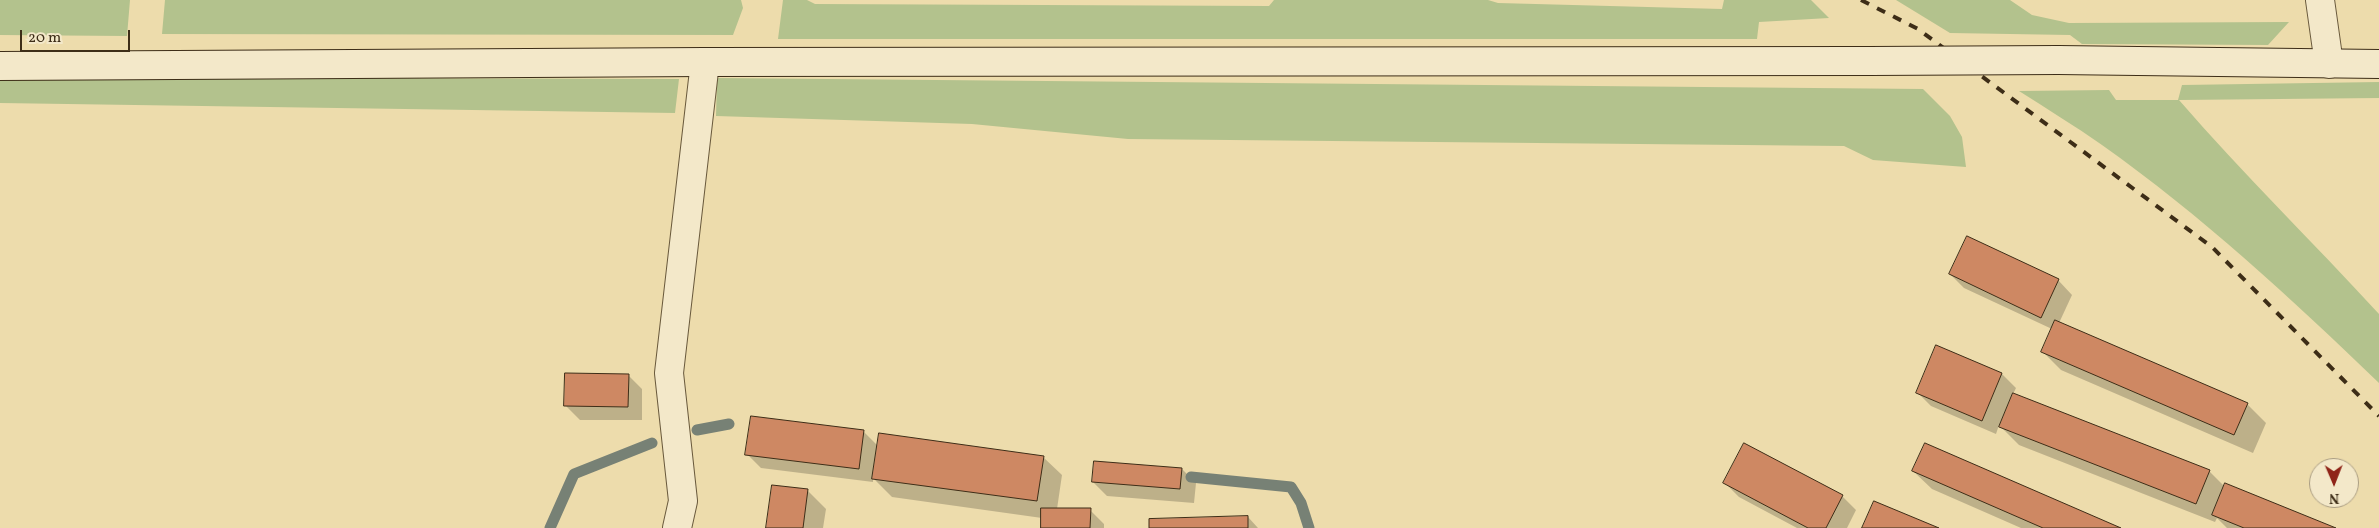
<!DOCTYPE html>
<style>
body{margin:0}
#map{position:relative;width:2379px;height:528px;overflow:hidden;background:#eddcac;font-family:Vollkorn,serif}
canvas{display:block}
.north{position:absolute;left:2309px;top:458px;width:50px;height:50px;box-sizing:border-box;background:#f3e8c9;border:1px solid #aa9d82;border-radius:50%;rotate:179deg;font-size:14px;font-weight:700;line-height:20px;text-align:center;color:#3d2d17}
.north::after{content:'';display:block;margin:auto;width:18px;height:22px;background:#8f2418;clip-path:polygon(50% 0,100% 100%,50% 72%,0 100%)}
.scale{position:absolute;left:20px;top:30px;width:110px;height:22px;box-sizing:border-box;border:2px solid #3d2d17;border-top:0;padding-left:6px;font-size:15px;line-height:18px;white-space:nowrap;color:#3d2d17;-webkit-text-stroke:4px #f3e8c9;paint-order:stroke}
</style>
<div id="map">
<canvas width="2379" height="528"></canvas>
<div class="north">N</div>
<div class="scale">20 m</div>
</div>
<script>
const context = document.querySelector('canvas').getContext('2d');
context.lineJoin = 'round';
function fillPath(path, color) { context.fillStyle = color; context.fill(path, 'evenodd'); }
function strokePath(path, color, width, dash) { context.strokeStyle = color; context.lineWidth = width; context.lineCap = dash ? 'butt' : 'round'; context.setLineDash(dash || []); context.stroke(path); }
fillPath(new Path2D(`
 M0 0H130L127 36 0 35Z
 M165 0H741L743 8 733 35 162 34Z
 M783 0H807L815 4 1269 6 1274 0H1488L1498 3 1722 9 1724 0H1811L1829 18 1759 22 1757 39H778Z
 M1896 0H2010L2032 15 2069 23 2289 22 2268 45 2082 44 2070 35 1950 33Z
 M0 77 679 79 675 113 0 103Z
 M717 78 1923 89 1950 116 1962 137 1966 167 1873 160 1844 146 1128 139 972 124 716 116Z
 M2379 82V98L2179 100C2243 174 2313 242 2379 314V383C2292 299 2201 215 2102 145 2075 126 2047 109 2019 91L2109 90 2116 100H2178L2182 85Z`), '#b3c28d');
fillPath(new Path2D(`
 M1968 238 2058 280 2072 295 2059 323 2247 404 2266 423 2253 453 2061 370 2043 352 2052 329 1964 288 1950 274Z
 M2002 374 2016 388 2013 394 2209 471 2225 487 2333 528H2227L2217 518 2215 522 2019 445 1999 425 1996 434 1931 406 1917 392Z
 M628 375 642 389V420H580L566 406Z
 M863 431 878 446 1043 457 1062 475 1057 509 1090 510 1104 524V528H1042V518L892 497 873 478V482L761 468 747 454Z
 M1182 469 1196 483 1194 503 1107 496 1093 482Z
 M1913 471 2118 528H2021L1932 489Z
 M1725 483 1842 496 1856 510 1847 528H1797L1739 497Z
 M807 490 826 509 823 528H768Z
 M1248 517 1258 528H1151Z`), '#0003');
strokePath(new Path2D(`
 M697 430 729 424
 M1191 477 1291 487 1301 503 1309 528
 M550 528 574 474 652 443`), '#778175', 11);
const building = new Path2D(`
 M1967 236 2059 279 2041 318 1949 274Z
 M2055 320 2248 403 2234 435 2041 352Z
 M1936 345 2002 373 1982 421 1916 393Z
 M565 373 629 374 628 407 564 406Z
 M2013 393 2210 470 2196 504 1999 427Z
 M751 416 864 430 859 469 745 455Z
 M879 433 1044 456 1037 501 872 479Z
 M1744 443 1843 495 1826 528H1808L1723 483Z
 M1925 443 2121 528H2043L1912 471Z
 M1094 461 1182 468 1180 489 1092 482Z
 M2225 483 2336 528H2244L2212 515Z
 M772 485 808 489 803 528H766Z
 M1874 501 1939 528H1862Z
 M1041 508H1091L1090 528H1041Z
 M1248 516V528H1149V519Z`);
fillPath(building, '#ce8863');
strokePath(building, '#3d2d17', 1);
const minor = new Path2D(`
 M2320 0 2329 64
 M677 528 683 501 669 373 705 62`);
const secondary = new Path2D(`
 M2058 60 2379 64
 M0 66 705 62 1870 61`);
strokePath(minor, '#69593c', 30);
strokePath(secondary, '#3d2d17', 30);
strokePath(minor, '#f3e8c9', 28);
strokePath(secondary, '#f3e8c9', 28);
strokePath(new Path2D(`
 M1861 0 1918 29 2212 247 2379 416`), '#3d2d17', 4, [9, 9]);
const secondaryBridge = new Path2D(`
 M1870 61 2058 60`);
strokePath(secondaryBridge, '#3d2d17', 30, []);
strokePath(secondaryBridge, '#f3e8c9', 28);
</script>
